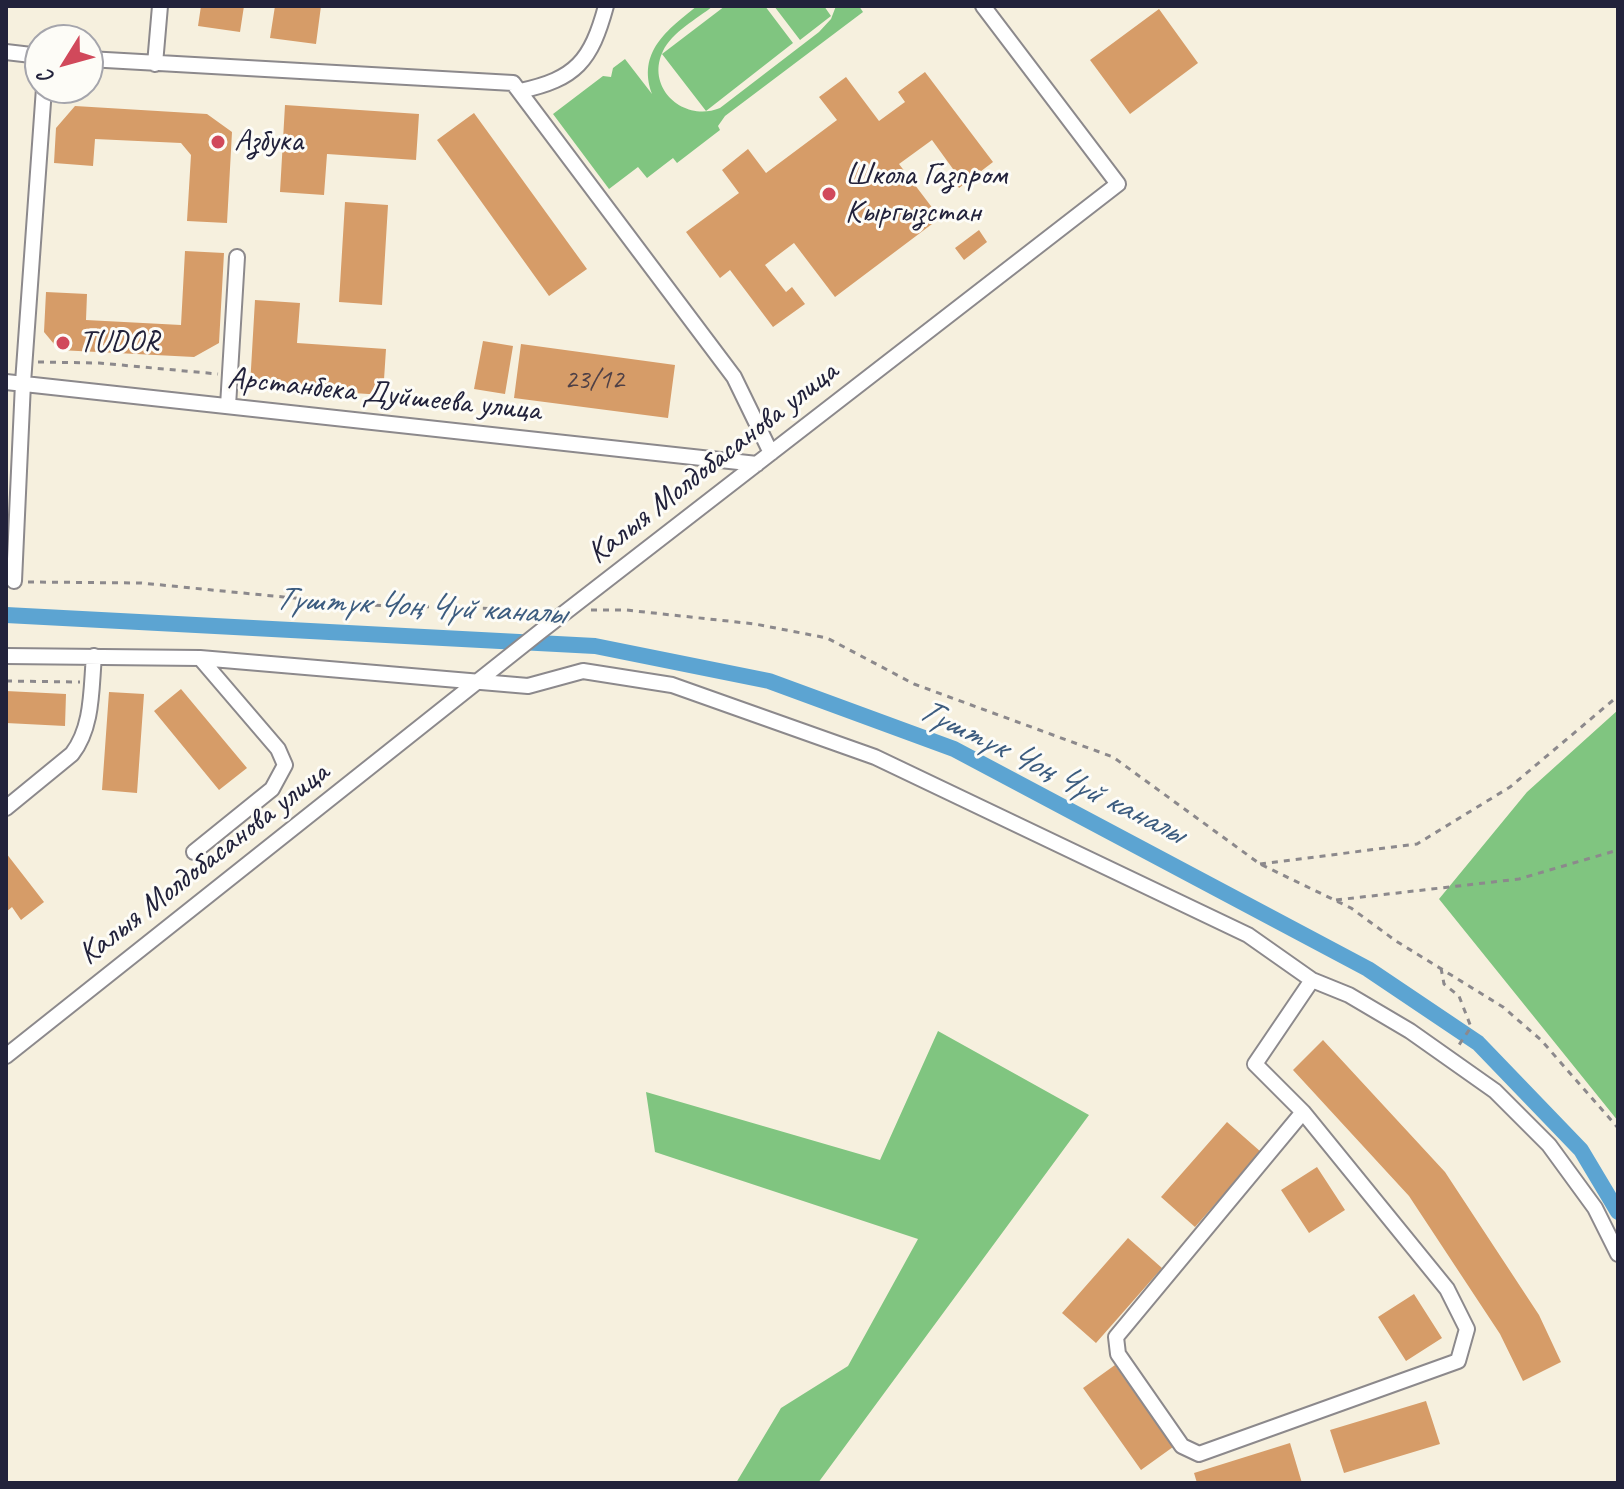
<!DOCTYPE html>
<meta charset="utf-8">
<style>
body{margin:0}
#map{position:relative;width:1624px;height:1489px;overflow:hidden;background:#f6f0de;font-family:Caveat,sans-serif}
canvas{display:block}
.frame{position:absolute;inset:0;border:8px solid #22223b;pointer-events:none}
.north{position:absolute;left:24px;top:24px;width:80px;height:80px;box-sizing:border-box;background:#fdfcf7;border:2px solid #a5a5ac;border-radius:50%;rotate:233deg;font-size:22px;font-weight:700;line-height:32px;text-align:center;color:#22223b}
.north::after{content:'';display:block;margin:auto;width:28px;height:36px;background:#d1495b;clip-path:polygon(50% 0,100% 100%,50% 72%,0 100%)}
</style>
<div id="map">
<canvas width="1624" height="1489"></canvas>
<div class="frame"></div>
<div class="north">С</div>
</div>
<script>
const context = document.querySelector('canvas').getContext('2d');
context.lineJoin = 'round';
function fillPath(path, color) { context.fillStyle = color; context.fill(path, 'evenodd'); }
function strokePath(path, color, width, dash) { context.strokeStyle = color; context.lineWidth = width; context.lineCap = dash ? 'butt' : 'round'; context.setLineDash(dash || []); context.stroke(path); }
function drawText(font, color, halo, rows, align = 'center') {
  context.font = font + ' Caveat,sans-serif'; context.lineWidth = 6; context.setLineDash([]); context.textBaseline = 'middle'; context.strokeStyle = halo; context.fillStyle = color; for (const [text, x, y, turn = 0] of rows) {
    context.save(); context.translate(x, y); context.rotate((+turn || 0) * Math.PI / 180); context.textAlign = isNaN(turn) ? turn : align; if (halo) context.strokeText(text, 0, 0); context.fillText(text, 0, 0); context.restore();
  }
}
fillPath(new Path2D(`
 M697 6H713C697 19 672 32 663 51 645 88 684 123 720 108L819 32 831 19 836 6H859L863 12 725 116 718 126 720 130 677 163 673 158 647 178 638 167 609 189 553 114 603 76 611 77 613 68 625 59 652 94C637 52 667 30 697 6Z
 M725 6H765L793 43 706 111 662 54Z
 M774 6H824L831 16 800 40Z
 M1618 710V1121L1439 899 1527 792Z
 M938 1031 1089 1115 818 1483H736L781 1408 848 1366 918 1239 655 1152 646 1092 880 1160Z`), '#80c580');
strokePath(new Path2D(`
 M6 615 595 646 769 681 954 749 1368 969 1478 1043 1581 1150 1618 1212`), '#5ca4d2', 16);
fillPath(new Path2D(`
 M201 6H244L240 32 198 26Z
 M275 6H321L316 44 270 38Z
 M1159 9 1198 63 1130 114 1090 60Z
 M925 72 993 162 959 188 948 173 953 169 932 140 899 164 940 218 835 297 794 243 765 265 786 292 792 287 805 304 773 327 730 270 720 278 686 232 739 193 722 170 748 149 766 173 837 120 819 97 846 77 879 121 905 102 898 92Z
 M285 105 419 114 416 160 327 154 324 195 280 192Z
 M75 106 207 114 232 132 227 223 187 221 191 155 181 143 95 139 93 166 54 163 56 128Z
 M474 113 587 269 549 296 437 140Z
 M345 202 388 205 382 305 339 302Z
 M979 230 987 242 964 260 955 248Z
 M185 251 224 253 219 343 194 357 59 350 44 332 46 292 87 294 86 320 181 325Z
 M255 300 300 303 297 343 386 349 383 395 250 386Z
 M483 341 513 346 505 394 474 389Z
 M521 344 675 365 668 418 514 398Z
 M181 689 247 768 219 790 154 711Z
 M6 691 66 694 65 726 6 723Z
 M109 692 144 694 137 793 102 790Z
 M6 853 44 902 21 920 12 907 6 912Z
 M1323 1040 1445 1172 1539 1315 1561 1362 1523 1381 1500 1334 1409 1196 1293 1070Z
 M1227 1122 1261 1152 1195 1227 1161 1197Z
 M1317 1167 1345 1210 1309 1233 1281 1190Z
 M1128 1238 1162 1268 1096 1343 1062 1313Z
 M1414 1294 1442 1338 1406 1361 1378 1317Z
 M1115 1365 1173 1447 1141 1470 1083 1388Z
 M1426 1401 1440 1444 1344 1473 1330 1430Z
 M1290 1443 1302 1483H1197L1194 1473Z`), '#d69c68');
const minor = new Path2D(`
 M6 52 40 56
 M88 59 513 83 734 377 771 453
 M155 64 160 6
 M520 91C576 79 591 61 606 6
 M6 382 757 464
 M228 406 237 257
 M14 581 23 383 44 88
 M6 656 200 658 528 686 583 671 672 685 875 757 1248 935 1312 980 1349 995 1410 1031 1495 1091 1549 1145 1595 1208 1618 1254
 M6 808 72 754C93 727 91 689 94 656
 M194 852 272 789 285 765 278 749 200 658
 M6 1056 541 631 1118 184 983 6
 M1303 1112 1447 1289 1467 1329 1458 1361 1199 1454 1182 1446 1118 1354 1116 1337 1303 1112 1255 1064 1312 980`);
strokePath(minor, '#8c898c', 18);
strokePath(new Path2D(`
 M38 362 99 363 218 374
 M28 582 141 583 365 605 543 610
 M591 610H626L755 624 827 638 914 684 1113 757 1260 864 1351 908 1396 941 1503 1007 1541 1040 1618 1128
 M6 681 80 682
 M1260 864 1417 844 1510 787 1618 696
 M1336 900 1519 879 1618 850
 M1441 968 1444 984 1459 996 1471 1027 1457 1048`), '#8c898c', 3, [6, 6]);
strokePath(minor, '#fff', 14);
for (const [x, y, r, color] of [
 [218,142,8,"#d1495b"],
 [829,194,8,"#d1495b"],
 [63,343,8,"#d1495b"]
]) { const dot = new Path2D(); dot.arc(x, y, r, 0, 2 * Math.PI); context.fillStyle = color; context.fill(dot); strokePath(dot, '#fdfcf7', 3); }
drawText('28px', '#4f4046', null, [
 ["23/12",594,381]
]);
drawText('32px', '#22223b', '#fdfcf7', [
 ["Азбука",234,142],
 ["Школа Газпром",845,176],
 ["Кыргызстан",845,213],
 ["TUDOR",79,343]
], 'left');
drawText('32px', '#22223b', '#fdfcf7', [
 ["Арстанбека Дуйшеева улица",384,395,6],
 ["Калыя Молдобасанова улица",713,463,-38],
 ["Калыя Молдобасанова улица",204,864,-38]
]);
drawText('italic 34px', '#3c5c7f', '#fdfcf7', [
 ["Түштүк Чоң Чүй каналы",420,607,3],
 ["Түштүк Чоң Чүй каналы",1051,772,26]
]);
</script>
